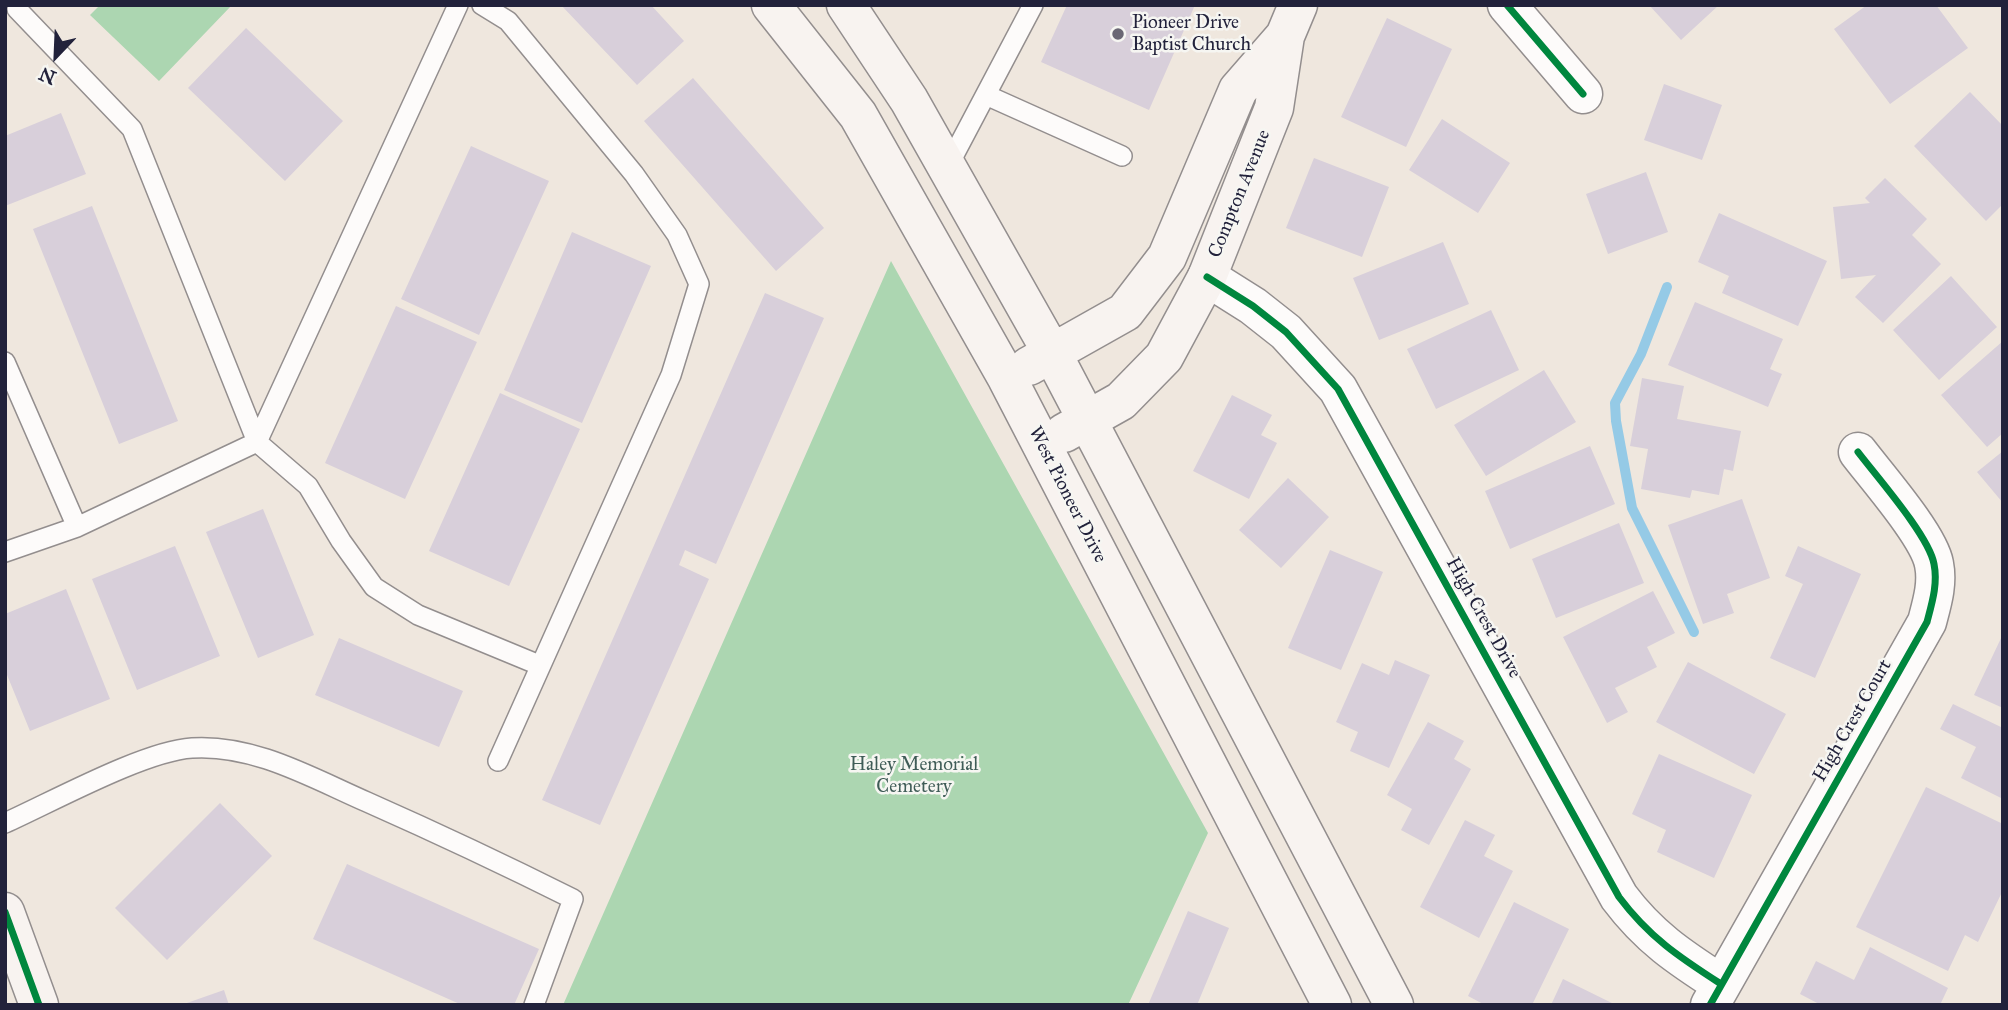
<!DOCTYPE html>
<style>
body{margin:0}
#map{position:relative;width:2008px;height:1010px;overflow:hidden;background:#efe7de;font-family:"IM FELL Great Primer",serif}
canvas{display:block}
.frame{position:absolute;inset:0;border:7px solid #22223b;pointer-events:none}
.north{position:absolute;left:21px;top:21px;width:70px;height:70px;-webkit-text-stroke:5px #f6f6f2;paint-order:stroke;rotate:203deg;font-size:19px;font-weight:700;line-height:28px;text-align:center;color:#22223b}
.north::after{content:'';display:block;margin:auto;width:24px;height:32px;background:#22223b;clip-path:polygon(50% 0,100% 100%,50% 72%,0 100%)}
</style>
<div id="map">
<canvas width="2008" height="1010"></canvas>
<div class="frame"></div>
<div class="north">N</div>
</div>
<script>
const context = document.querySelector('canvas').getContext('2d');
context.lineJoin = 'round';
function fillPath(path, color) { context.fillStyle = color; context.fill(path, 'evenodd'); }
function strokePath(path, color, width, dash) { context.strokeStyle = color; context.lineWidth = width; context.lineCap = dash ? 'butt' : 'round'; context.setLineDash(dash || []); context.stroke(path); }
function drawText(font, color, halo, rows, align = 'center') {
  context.font = font + ' "IM FELL Great Primer",serif'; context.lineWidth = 5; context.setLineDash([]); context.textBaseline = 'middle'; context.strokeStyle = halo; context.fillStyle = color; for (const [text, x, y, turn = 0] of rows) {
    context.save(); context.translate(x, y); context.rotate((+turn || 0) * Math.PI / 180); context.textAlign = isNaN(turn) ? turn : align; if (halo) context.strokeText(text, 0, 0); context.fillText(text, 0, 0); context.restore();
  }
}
fillPath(new Path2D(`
 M100 5H232L159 81 90 15Z
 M891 261 1208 833 1128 1005H563Z`), '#acd6b1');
strokePath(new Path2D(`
 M1667 287 1641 354 1615 403 1616 421 1632 508 1694 632`), '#95cae6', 10);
fillPath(new Path2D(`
 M561 5H651L684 41 637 85Z
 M1067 5H1195L1149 110 1041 62Z
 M1649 5H1719L1681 40Z
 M1867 5H1936L1968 48 1890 104 1834 29Z
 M1387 18 1452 49 1406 147 1341 117Z
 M246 28 343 121 285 181 188 88Z
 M693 78 824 228 776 271 644 121Z
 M1664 84 1722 105 1702 160 1644 140Z
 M1970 92 2003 126V204L1986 221 1914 146Z
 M61 113 86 174 5 206V136Z
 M1442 119 1510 163 1478 213 1409 170Z
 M471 146 549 181 479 335 401 299Z
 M1314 158 1389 187 1362 257 1286 228Z
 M1646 172 1668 232 1608 254 1586 194Z
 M1885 178 1927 219 1912 235 1941 264 1883 323 1855 297 1876 275 1841 279 1833 207 1870 203 1865 198Z
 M92 206 178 421 119 444 33 229Z
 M1719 213 1827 261 1798 326 1722 293 1729 276 1698 262Z
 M572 232 651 266 582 423 504 390Z
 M1443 242 1469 304 1379 340 1353 278Z
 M1951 276 1997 327 1939 380 1893 330Z
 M765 293 824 318 716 564 685 550 679 565 709 579 600 825 542 800Z
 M1695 302 1783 339 1770 369 1782 374 1768 407 1668 365Z
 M396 306 477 342 405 499 325 463Z
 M1491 310 1519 370 1436 409 1407 349Z
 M2003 341V433L1987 447 1941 395Z
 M1544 370 1576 422 1486 476 1454 425Z
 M1642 378 1684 386 1677 419 1741 431 1733 471 1724 469 1719 495 1692 490 1690 498 1641 489 1648 449 1630 446Z
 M500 393 580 429 509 586 429 551Z
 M1232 395 1272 415 1261 435 1277 443 1249 499 1193 471Z
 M1590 446 1615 504 1510 549 1485 491Z
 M2003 451V503L1977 472Z
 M1288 478 1329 517 1281 568 1239 530Z
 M1742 499 1770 578 1727 594 1734 613 1703 624 1668 525Z
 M263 509 314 635 258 658 206 532Z
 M1619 523 1644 583 1556 618 1532 559Z
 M175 546 220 656 137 690 92 579Z
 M1798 546 1861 574 1815 678 1770 658 1803 584 1785 576Z
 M1330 550 1383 572 1341 670 1288 648Z
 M66 589 110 699 30 731 5 670V614Z
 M1653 591 1675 633 1647 647 1657 667 1615 688 1628 712 1607 723 1563 637Z
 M2003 634V708L1974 695Z
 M339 638 463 691 439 747 315 695Z
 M1395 660 1430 675 1389 768 1350 751 1358 732 1336 722 1362 663 1389 675Z
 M1688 662 1786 714 1754 774 1656 722Z
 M1953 704 2003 728V799L1961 778 1976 747 1940 729Z
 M1428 722 1464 741 1454 759 1471 769 1429 845 1401 830 1412 809 1387 795Z
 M1659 754 1752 795 1714 878 1657 852 1666 830 1632 814Z
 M1926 787 2003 824V890L1978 942 1965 935 1948 971 1856 927Z
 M220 803 272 856 167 960 115 908Z
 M1465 820 1495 835 1484 856 1513 871 1479 938 1420 907Z
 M347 864 539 949 514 1005H462L313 939Z
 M1514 902 1569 929 1532 1005H1485L1468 996Z
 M1188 911 1229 928 1197 1005H1148Z
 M1870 947 1948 988 1940 1005H1821L1800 994 1816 961 1854 980Z
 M1563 979 1616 1005H1551Z
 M224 990 229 1005H184V1004Z`), '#d8cfda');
const lane = new Path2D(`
 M482 5 508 21 634 174 677 235 699 284 671 375 498 761
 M17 9 132 129 257 442 308 486 341 541 374 587 418 615 539 665
 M986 95 1122 156
 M947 168 1033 5
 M5 362 77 527
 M5 552 77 527 257 442 458 5
 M5 823C52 802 144 751 192 748 254 744 312 778 367 802 437 833 505 865 573 899L534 1005`);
const street = new Path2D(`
 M1507 5 1583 94
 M1207 277 1253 306 1286 332 1338 389 1619 897C1649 937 1679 957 1721 984
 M1710 1005 1927 622C1932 603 1938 584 1934 564 1929 536 1877 477 1858 452`);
const secondary = new Path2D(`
 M771 5 858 115 1007 378 1332 1005
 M846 5 909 100 1052 353 1394 1005
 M1029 366 1125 312 1167 257 1238 90 1285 36
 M1064 433 1121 401 1164 357 1207 277 1274 108 1285 36 1298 5
 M5 912 39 1005`);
strokePath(lane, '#938e8e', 22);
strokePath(street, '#938e8e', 41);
strokePath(secondary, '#938e8e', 41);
strokePath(lane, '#fdfbfa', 19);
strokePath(street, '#fdfbfa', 38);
strokePath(secondary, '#f8f3f0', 38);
strokePath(new Path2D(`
 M1507 5 1583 94
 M1207 277 1253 306 1286 332 1338 389 1619 897C1649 937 1679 957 1721 984
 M5 912 39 1005
 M1710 1005 1927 622C1932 603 1938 584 1934 564 1929 536 1877 477 1858 452`), '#00873e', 7);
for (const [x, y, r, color] of [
 [1118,34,7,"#6a6774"]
]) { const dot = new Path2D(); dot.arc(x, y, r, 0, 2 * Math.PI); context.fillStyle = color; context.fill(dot); strokePath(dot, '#f6f6f2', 2.5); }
drawText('19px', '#22223b', '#f6f6f2', [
 ["Pioneer Drive",1132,23],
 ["Baptist Church",1132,45]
], 'left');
drawText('19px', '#22223b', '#f6f6f2', [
 ["Compton Avenue",1240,194,-68],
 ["West Pioneer Drive",1067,495,63],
 ["High Crest Drive",1483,618,61],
 ["High Crest Court",1853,721,-60]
]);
drawText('19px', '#3f5c57', '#f6f6f2', [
 ["Haley Memorial",914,765],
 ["Cemetery",914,787]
]);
</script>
